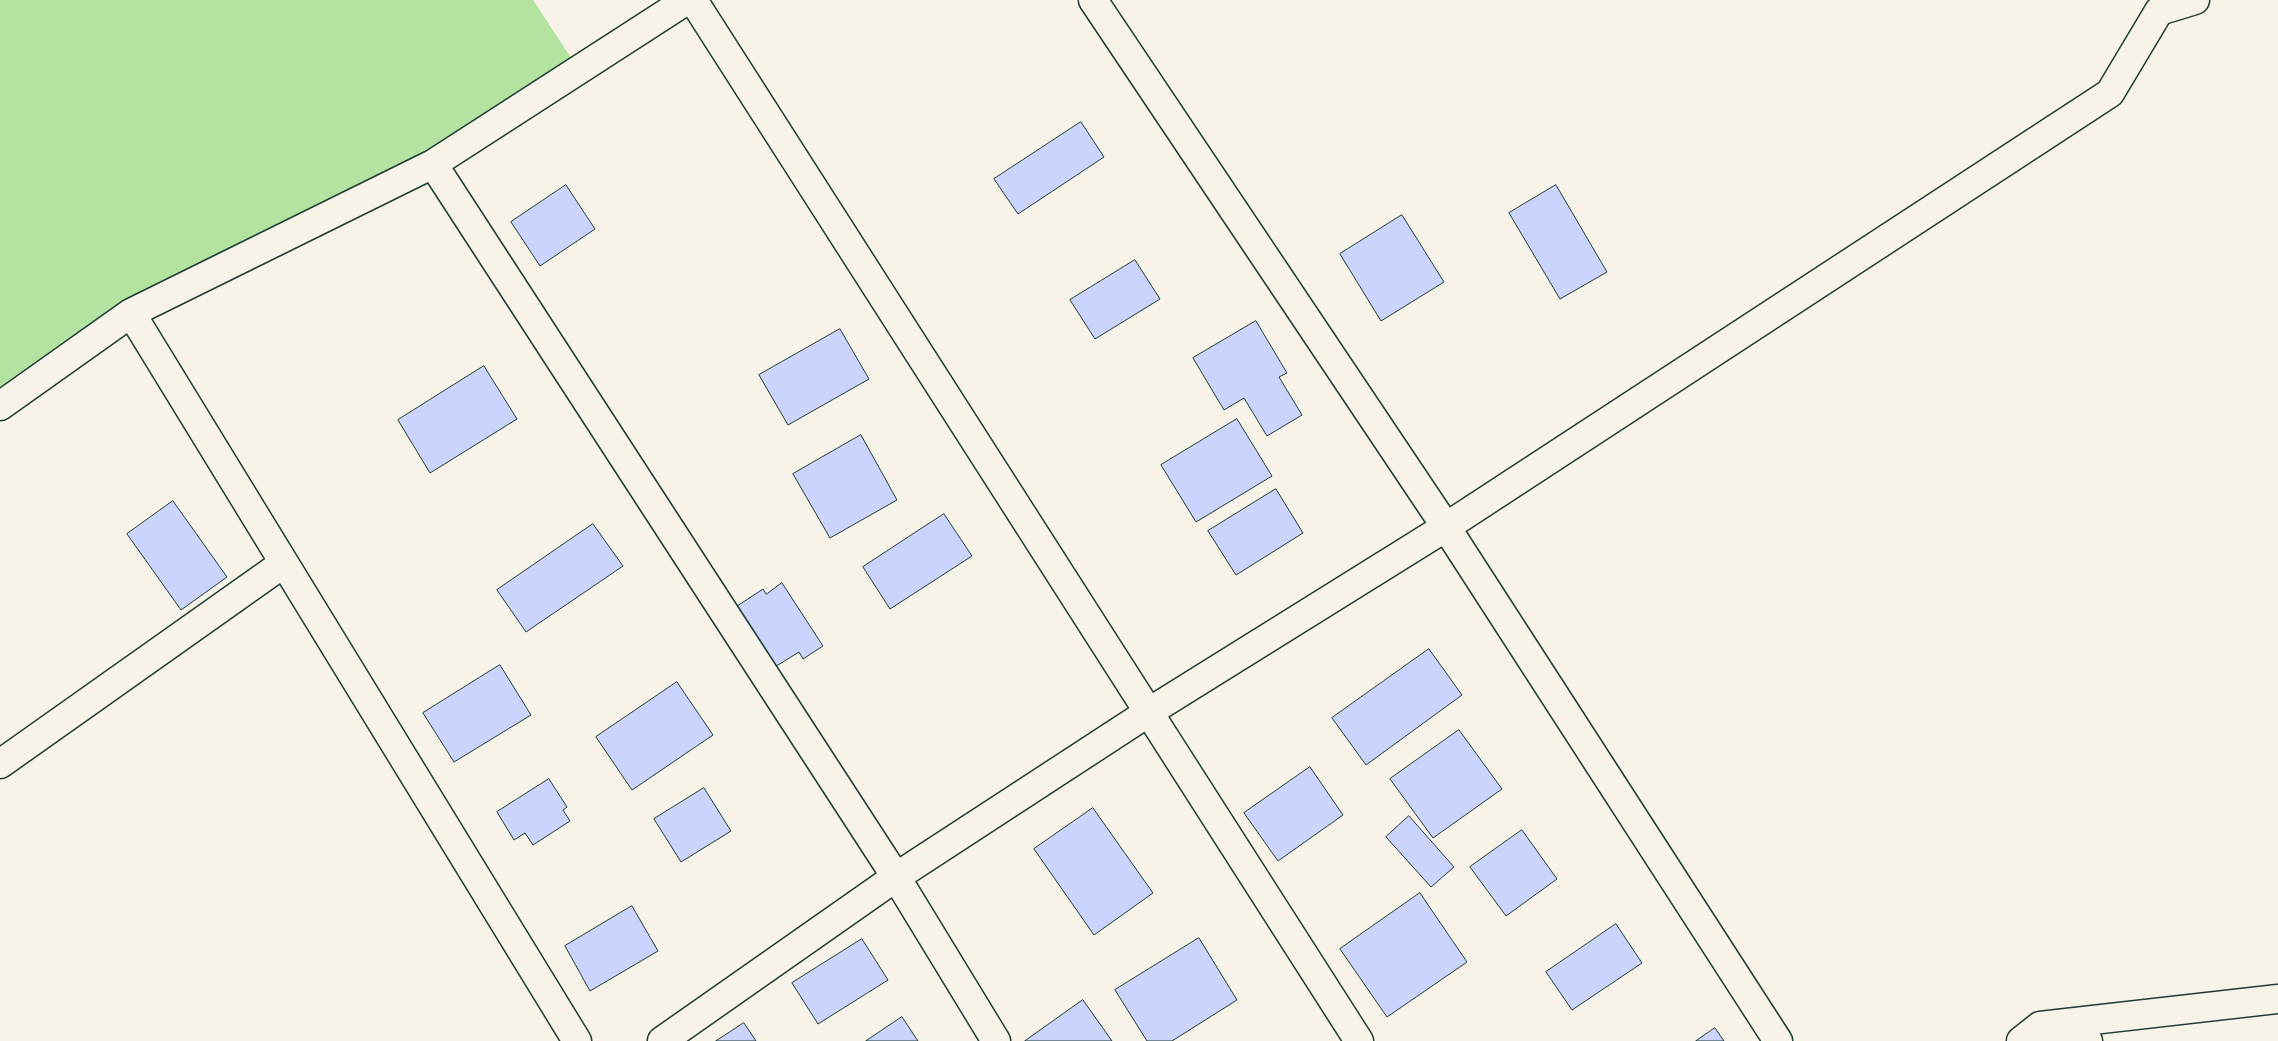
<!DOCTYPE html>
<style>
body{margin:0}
canvas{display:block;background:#f7f3e8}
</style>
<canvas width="2278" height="1041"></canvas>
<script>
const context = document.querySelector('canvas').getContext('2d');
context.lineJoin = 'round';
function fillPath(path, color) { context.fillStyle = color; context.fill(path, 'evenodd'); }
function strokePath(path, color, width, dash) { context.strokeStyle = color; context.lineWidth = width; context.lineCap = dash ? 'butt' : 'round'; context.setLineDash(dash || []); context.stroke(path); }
fillPath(new Path2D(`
 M0 0H533L579 70 131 313 0 406Z`), '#b3e2a1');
const building = new Path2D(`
 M1081 122 1104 157 1018 214 994 179Z
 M566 185 595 229 540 266 511 222Z
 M1556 185 1607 272 1560 299 1509 213Z
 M1402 215 1444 282 1381 321 1340 254Z
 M1135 260 1160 299 1095 339 1070 300Z
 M1256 321 1287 373 1279 377 1302 415 1267 436 1244 398 1224 410 1193 358Z
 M840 329 869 379 788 425 759 375Z
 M484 366 517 419 430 473 398 420Z
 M1237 419 1272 476 1196 522 1161 465Z
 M861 435 897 500 830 538 793 474Z
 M1276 489 1303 533 1236 575 1208 531Z
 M173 501 227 577 181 610 127 534Z
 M944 514 972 556 890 609 863 567Z
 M593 524 623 566 526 632 497 590Z
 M782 583 823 646 803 659 799 652 770 670 731 610 763 589 766 594Z
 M1429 649 1462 695 1366 765 1332 718Z
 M500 665 531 715 454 762 423 713Z
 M677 682 713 735 632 790 596 737Z
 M1459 730 1502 789 1433 838 1390 779Z
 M1310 767 1343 815 1278 861 1244 813Z
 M549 779 567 807 563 810 570 821 533 845 525 833 514 840 497 812Z
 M704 788 731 831 681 862 654 819Z
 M1093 808 1153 893 1094 935 1034 849Z
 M1409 816 1454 867 1431 887 1386 837Z
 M1522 830 1557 879 1506 916 1470 867Z
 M1420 893 1467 962 1387 1017 1340 949Z
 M632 906 658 951 590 991 565 946Z
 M1616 924 1642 963 1572 1010 1546 972Z
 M1199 938 1237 1000 1172 1041H1147L1115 990Z
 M862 939 888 980 818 1024 792 983Z
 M1083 1000 1112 1041H1025Z
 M902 1017 918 1041H866Z
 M744 1023 756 1041H716Z
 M1715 1028 1724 1041H1696Z`);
fillPath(building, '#cad4fc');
strokePath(building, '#1f3d34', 1);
const minor = new Path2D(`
 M693 0 1359 1041
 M1093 0 1446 527 1778 1041
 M433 164 896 877 996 1041
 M131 313 577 1041
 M0 406 131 313 433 164 687 0
 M0 764 284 563
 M2040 1026 2278 999
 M662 1041 896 877 1149 712 1446 527 2110 93 2159 11 2195 0
 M2021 1041 2040 1026 2088 1041`);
strokePath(minor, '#1f3d34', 31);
strokePath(minor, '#f7f3e8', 28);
</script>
